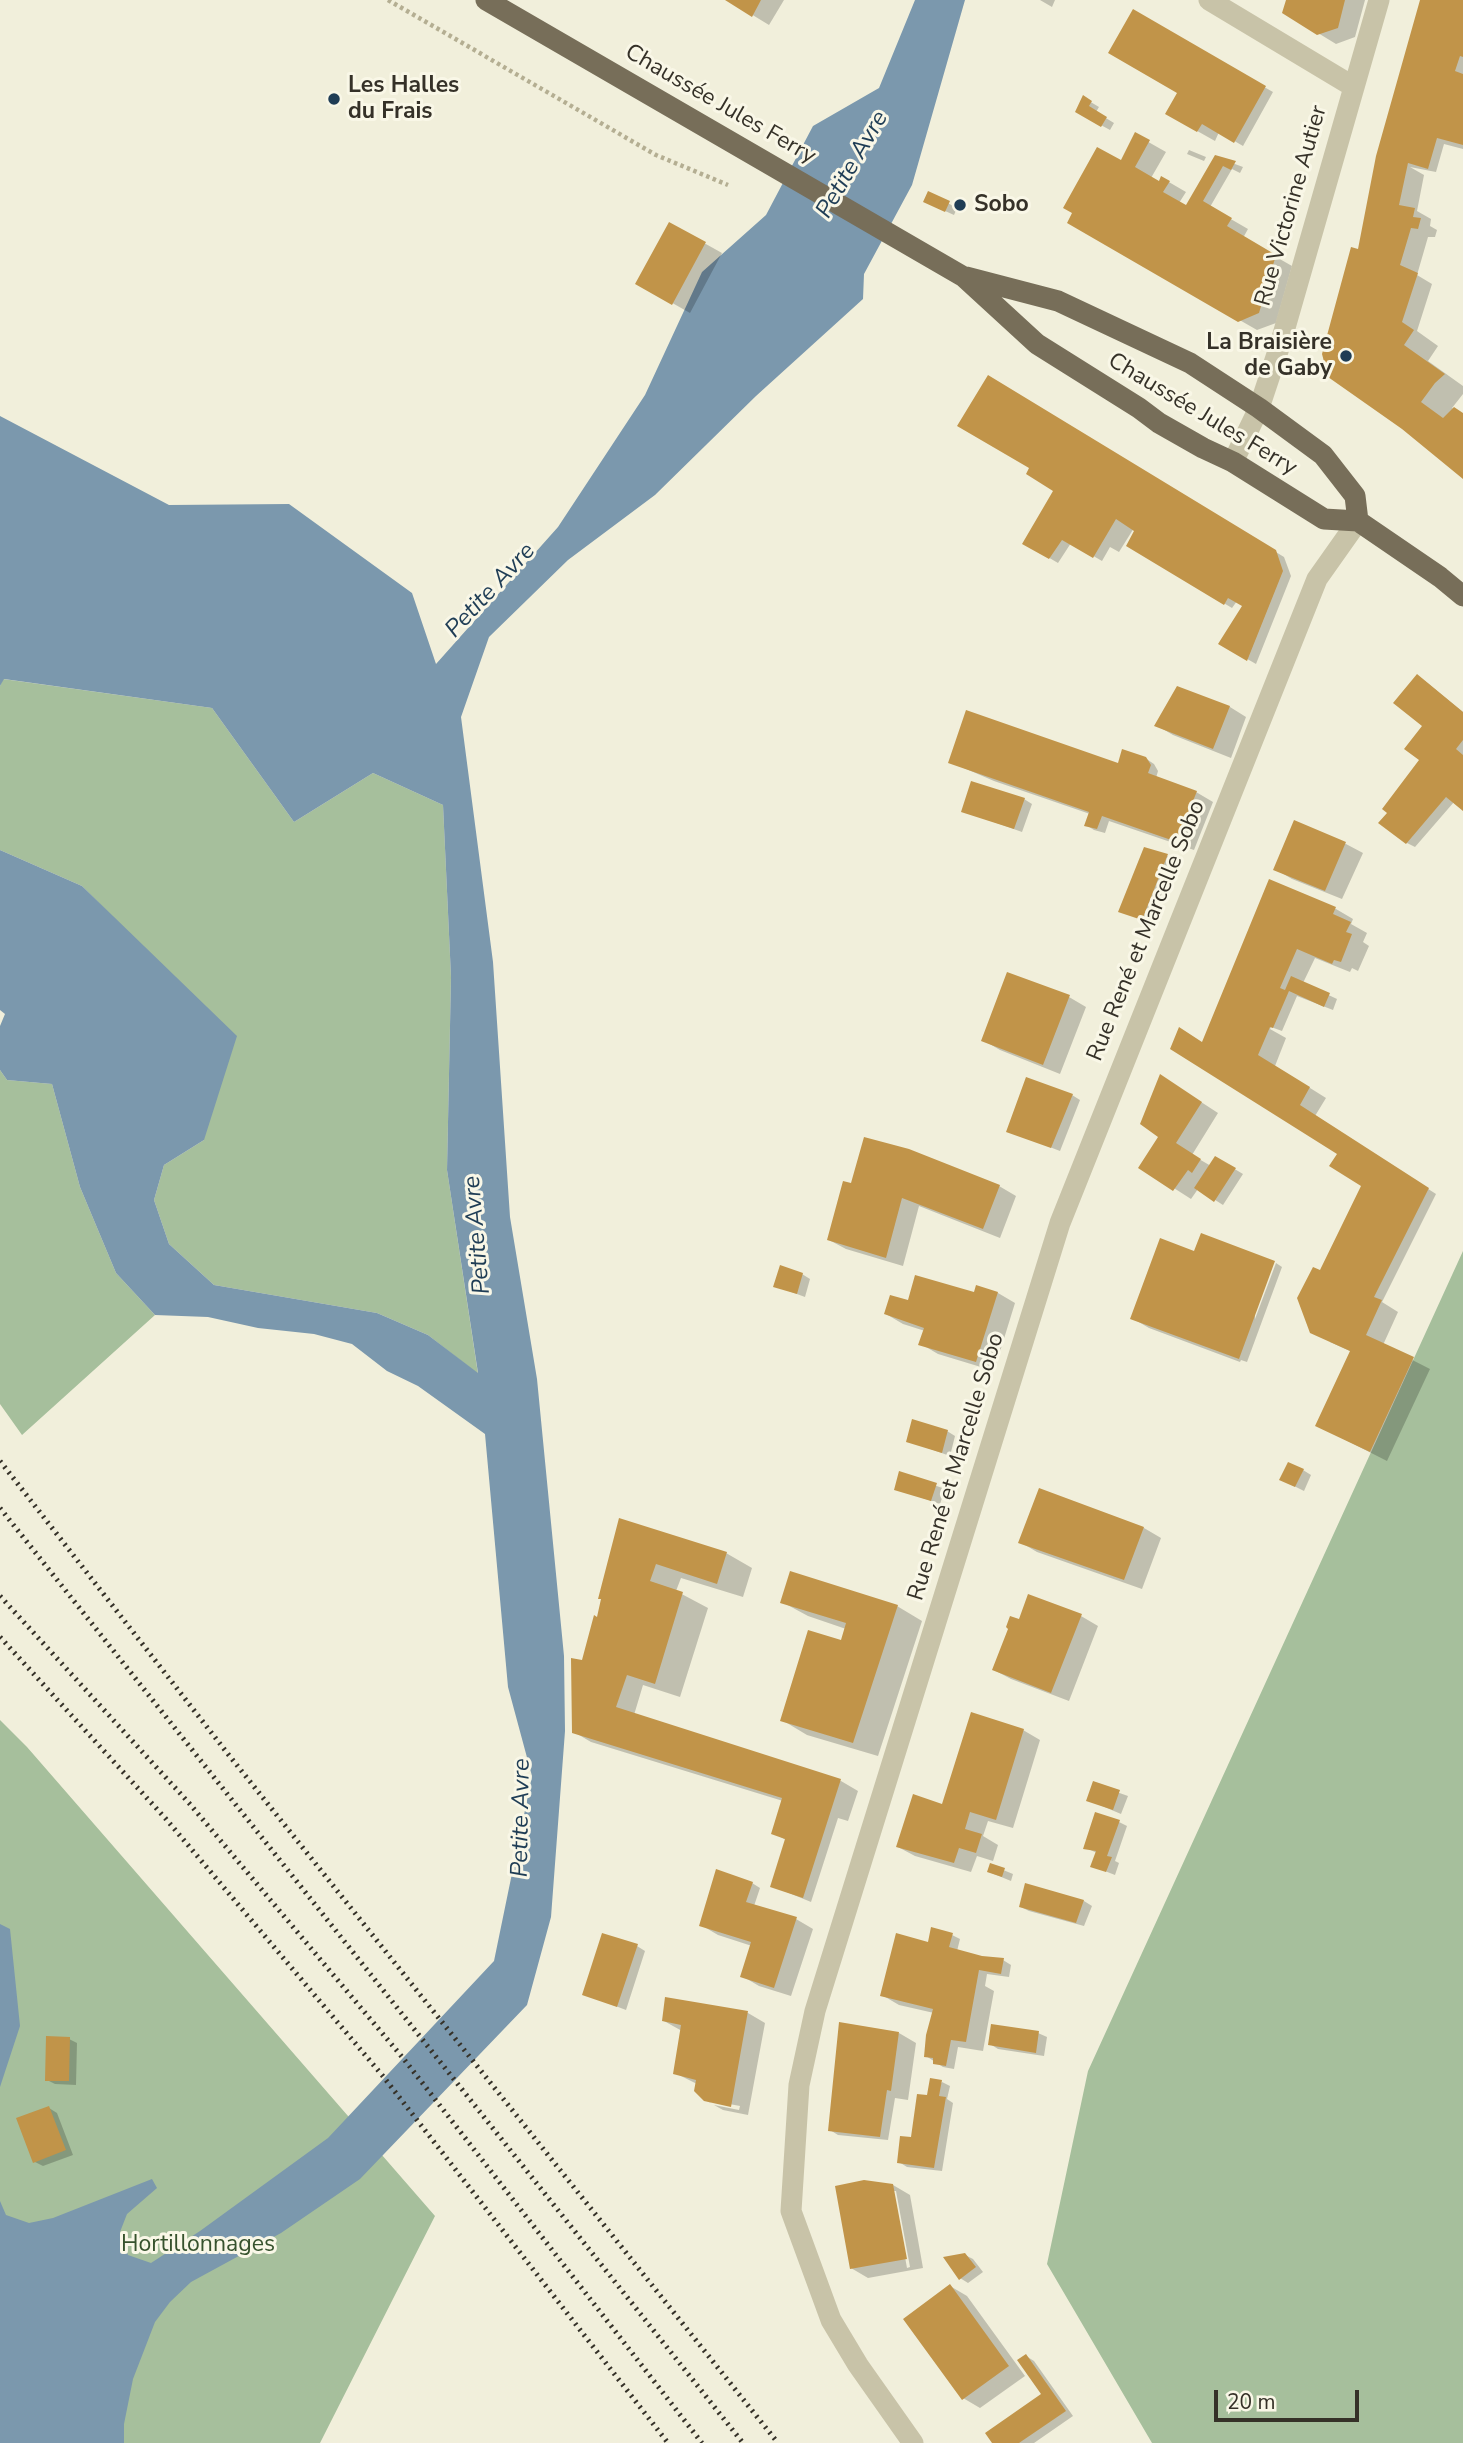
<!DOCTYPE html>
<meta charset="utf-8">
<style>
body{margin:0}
#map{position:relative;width:1463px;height:2443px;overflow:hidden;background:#f1efdb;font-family:"Nunito Sans",sans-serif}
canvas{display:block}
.scale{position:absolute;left:1214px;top:2390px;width:145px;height:32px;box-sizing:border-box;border:4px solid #353128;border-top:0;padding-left:9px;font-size:21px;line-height:24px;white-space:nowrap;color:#353128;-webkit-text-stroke:5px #f9f7e7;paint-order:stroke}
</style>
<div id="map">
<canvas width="1463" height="2443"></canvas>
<div class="scale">20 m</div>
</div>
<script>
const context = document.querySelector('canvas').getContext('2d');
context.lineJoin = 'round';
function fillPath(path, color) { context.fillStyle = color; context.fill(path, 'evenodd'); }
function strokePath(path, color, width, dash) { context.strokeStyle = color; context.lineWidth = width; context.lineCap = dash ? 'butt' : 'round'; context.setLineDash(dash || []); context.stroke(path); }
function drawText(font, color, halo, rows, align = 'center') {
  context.font = font + ' "Nunito Sans",sans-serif'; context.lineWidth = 6; context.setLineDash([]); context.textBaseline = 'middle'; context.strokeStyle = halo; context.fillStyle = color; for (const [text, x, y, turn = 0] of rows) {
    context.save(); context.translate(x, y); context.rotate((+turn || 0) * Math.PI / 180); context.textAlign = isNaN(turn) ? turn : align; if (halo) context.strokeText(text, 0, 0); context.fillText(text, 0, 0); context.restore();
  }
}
fillPath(new Path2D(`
 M3 679 212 708 294 822 373 773 443 805 451 977 447 1170 478 1374 428 1335 377 1313 214 1285 169 1244 154 1200 164 1165 204 1140 148 952 82 886 0 850V686Z
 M0 1070 7 1080 52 1084 80 1187 116 1273 155 1315 22 1435 0 1404Z
 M1463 1251V2443H1152L1047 2264 1088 2071Z
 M0 1720 27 1747 435 2216 320 2443H0Z`), '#a6bf9c');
fillPath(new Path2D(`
 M915 0H965L912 185 864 274 863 299 756 396 655 495 568 560 489 637 461 717 493 962 510 1217 537 1379 564 1656 565 1731 551 1917 527 2005 360 2179 281 2233 191 2282 170 2302 155 2322 133 2379 124 2424V2443H0V2201L6 2215 29 2223 53 2218 152 2179 157 2188 127 2214 120 2232 128 2255 151 2263 200 2231 328 2138 494 1961 532 1776 508 1687 485 1434 418 1386 387 1371 352 1344 314 1334 258 1328 208 1317 155 1315 116 1273 80 1187 52 1084 7 1080 0 1070V1026L5 1014 0 1010V850L82 886 237 1036 204 1140 164 1165 154 1200 169 1244 214 1285 377 1313 428 1335 478 1373 447 1170 451 977 443 805 373 773 294 822 212 708 4 679 0 686V416L169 505 289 504 412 593 436 664 558 527 645 395 702 272 766 215 813 126 879 88Z
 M0 1924 10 1929 20 2026 0 2087Z`), '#7b98ad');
fillPath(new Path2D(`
 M728 0H784L769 25Z
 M1040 0H1055L1052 7Z
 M1288 0H1365L1355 37 1336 44 1318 33Z
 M1421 0H1463V149L1444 144 1436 172 1410 167 1424 175 1417 211 1431 219 1430 226 1437 230 1435 237H1428L1417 275 1432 284 1417 331 1438 346 1428 361 1463 386V394L1452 408 1463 414V477L1403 427 1366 254Z
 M1241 74 1273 92 1243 146 1219 132 1215 141 1167 114Z
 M1084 98 1099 107 1096 112 1114 123 1110 130 1077 112Z
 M1136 135 1166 152 1151 178 1159 183 1162 178 1186 192 1179 203 1187 207 1216 157 1243 167 1240 173 1232 169 1210 207 1248 229 1243 238 1292 266 1276 323 1257 330 1070 223 1121 162Z
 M1189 150 1206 157 1204 161 1187 154Z
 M929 193 957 208 954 215 934 206Z
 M670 224 722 253 690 313 637 283Z
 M989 377 1284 557 1291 576 1256 664 1221 644 1244 605 1237 601 1232 608 1128 546 1137 531 1134 528 1119 552 1110 547 1102 561 1071 543 1058 563 1024 543 1055 490 1032 468Z
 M1425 681 1463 712V810L1454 802 1415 847 1407 843 1389 813 1421 760Z
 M1178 688 1230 707 1246 717 1231 758 1173 735 1156 725Z
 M1145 758 1154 764 1158 771 1156 778 1196 792 1213 802 1194 850 1109 821 1105 833 1094 830 1086 825 1090 814 994 781 950 762 1126 768Z
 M1024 799 1032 804 1022 832 963 811Z
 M1295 822 1346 844 1363 853 1342 899 1292 879 1275 869Z
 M1167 856 1175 860 1150 923 1121 911Z
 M1270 881 1336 909 1353 919 1351 924 1367 933 1363 942 1369 946 1358 971 1352 968 1350 972 1315 958 1303 983 1337 999 1333 1010 1297 996 1282 1031 1271 1027 1270 1029 1286 1038 1275 1066 1326 1098 1315 1116 1436 1194 1382 1302 1398 1312 1383 1345 1430 1369 1387 1461 1318 1426 1352 1352 1330 1342 1327 1276 1364 1186 1340 1153 1204 1044Z
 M1069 997 1086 1007 1060 1074 1000 1050 983 1040Z
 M1178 1087 1218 1113 1192 1155 1211 1166 1216 1158 1243 1174 1223 1205 1198 1189 1191 1199 1141 1167 1160 1136Z
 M1072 1095 1080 1100 1060 1151 1008 1131Z
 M908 1151 999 1186 1016 1196 1000 1238 919 1206 903 1266 846 1249 829 1240 852 1185Z
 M1276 1263 1282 1267 1247 1362 1241 1360 1240 1362 1149 1328 1132 1318 1255 1310V1319Z
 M802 1274 810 1279 805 1297 775 1286Z
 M977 1287 998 1293 1015 1303 994 1371 938 1354 921 1344 925 1331 903 1324 886 1314 909 1302 975 1294Z
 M947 1431 955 1436 950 1456 908 1441Z
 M1303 1470 1311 1475 1304 1491 1290 1484Z
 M901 1473 945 1489 940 1504 896 1489Z
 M1040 1490 1144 1528 1161 1538 1142 1589 1037 1552 1020 1542Z
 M621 1521 726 1553 752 1568 743 1597 681 1578 676 1591 708 1608 680 1697 643 1685 634 1715 841 1781 858 1791 848 1821 838 1818 811 1902 772 1886 786 1840 773 1833 783 1801 591 1742 574 1732 592 1666 598 1619Z
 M782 1602 897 1606 922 1621 878 1756 807 1735 782 1720 842 1642 846 1629 808 1616Z
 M1081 1616 1098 1626 1069 1701 1011 1679 994 1670 1020 1621Z
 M1023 1730 1040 1740 1013 1828 988 1821 983 1836 998 1845 993 1861 977 1856 971 1872 915 1856 898 1847Z
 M1094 1784 1128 1796 1121 1814 1088 1800Z
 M1119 1822 1127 1826 1115 1861 1119 1863 1115 1875 1092 1866 1097 1853 1086 1848Z
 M991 1865 1013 1874 1011 1881 989 1872Z
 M752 1883 760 1888 754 1906 796 1919 813 1929 791 1996 759 1986 742 1976 752 1946 718 1935 701 1925Z
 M1027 1885 1084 1901 1092 1906 1084 1926 1029 1911 1021 1907Z
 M952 1935 960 1939 957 1951 982 1958 1003 1960 1011 1965 1009 1977 987 1974 985 1986 994 1991 983 2051 958 2047 954 2069 943 2067 926 2056 934 2013 899 2005 882 1995 929 1944Z
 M637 1946 645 1951 626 2010 584 1994Z
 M667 1999 748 2013 765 2023 748 2115 723 2110 714 2105 739 2110 740 2106 708 2100 711 2103 705 2100 697 2084 675 2073 682 2031 664 2021Z
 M899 2033 916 2043 908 2100 895 2098 888 2140 838 2135 830 2130Z
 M1038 2033 1047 2037 1044 2056 998 2049 990 2044Z
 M69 2039 77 2043 76 2085 55 2084 47 2080Z
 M942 2082 950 2086 947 2099 953 2103 942 2171 907 2167 899 2162 912 2139 929 2097Z
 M49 2108 57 2113 73 2155 43 2166 35 2162Z
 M893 2185 910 2195 923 2268 868 2278 851 2268ZM893 2191H896L910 2267 907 2268Z
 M965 2255 973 2259 983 2272 968 2283 960 2278Z
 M950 2286 967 2296 1025 2376 980 2408 963 2398Z
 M1026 2356 1034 2361 1073 2416 1034 2443H994L1043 2395Z`), '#0003');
fillPath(new Path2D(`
 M725 0H761L752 17Z
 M1286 0H1345L1338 28 1317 35 1282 13Z
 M1420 0H1463V57L1460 56 1455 71 1463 74V145L1437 138 1428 169 1408 163 1399 205 1415 208 1413 217 1421 218 1418 229 1411 228 1400 265 1418 273 1402 322 1414 330 1404 345 1445 374 1435 383 1421 402 1443 418 1454 407 1463 413V479L1402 429 1328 377 1322 354 1351 247 1358 249 1376 156Z
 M1133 9 1266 86 1234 143 1202 124 1197 132 1165 114 1177 93 1108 53Z
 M1083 95 1092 101 1089 106 1107 117 1101 127 1075 112Z
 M1135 132 1150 140 1135 167 1159 181 1161 176 1170 181 1163 192 1186 205 1215 155 1236 161 1231 170 1223 166 1203 201 1232 218 1227 226 1276 255 1259 313 1238 322 1067 223 1072 213 1063 208 1097 147 1121 160Z
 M928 191 950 201 945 212 923 202Z
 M669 222 706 242 672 305 635 284Z
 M988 375 1276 550 1283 571 1247 661 1218 644 1242 606 1228 598 1224 605 1126 546 1134 531 1116 519 1093 558 1062 540 1049 559 1022 544 1053 491 1026 474 1029 468 957 426Z
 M1417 674 1463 712V740L1456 749 1463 755V811L1446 797 1406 844 1378 823 1387 813 1382 809 1419 760 1404 749 1422 726 1393 703Z
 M1177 686 1230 706 1213 749 1154 726Z
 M966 710 1118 763 1122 749 1146 757 1151 765 1148 773 1197 791 1177 842 1102 816 1097 829 1084 826 1089 812 948 763Z
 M971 781 1025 798 1014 829 961 812Z
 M1294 820 1346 842 1325 891 1273 870Z
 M1144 847 1168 854 1142 920 1118 912Z
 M1269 879 1336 907 1333 914 1351 922 1346 932 1352 934 1341 962 1334 960 1332 964 1297 949 1280 988 1285 990 1291 976 1330 993 1324 1007 1289 991 1273 1028 1270 1027 1258 1055 1310 1087 1300 1105 1429 1188 1374 1297 1382 1300 1366 1335 1414 1357 1370 1452 1315 1426 1350 1351 1310 1333 1297 1298 1313 1267 1320 1270 1361 1186 1329 1166 1337 1154 1170 1049 1179 1027 1202 1042Z
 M1007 972 1070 995 1043 1065 981 1041Z
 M1160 1074 1202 1102 1176 1143 1201 1159 1192 1173 1188 1170 1173 1191 1138 1168 1158 1137 1140 1124Z
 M1026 1077 1073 1094 1051 1148 1006 1132Z
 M864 1137 909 1149 1000 1185 983 1229 902 1198 886 1258 827 1240 843 1181 851 1183Z
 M1215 1156 1236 1168 1214 1202 1194 1188Z
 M1201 1233 1275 1261 1239 1359 1130 1319 1160 1238 1194 1251Z
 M780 1265 803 1273 797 1294 773 1287Z
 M915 1275 974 1292 976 1285 998 1292 976 1362 918 1345 924 1328 884 1314 890 1295 908 1300Z
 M912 1419 948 1430 942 1453 906 1442Z
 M1288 1462 1304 1469 1295 1487 1279 1480Z
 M899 1471 937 1483 931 1501 894 1490Z
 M1039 1488 1144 1527 1124 1580 1018 1543Z
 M619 1518 727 1552 717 1584 656 1564 650 1581 683 1592 655 1684 627 1675 616 1707 841 1779 803 1898 770 1887 785 1839 771 1834 782 1798 572 1733 571 1658 582 1660 594 1615 597 1617 601 1599H598Z
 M790 1571 898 1605 853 1743 780 1721 808 1630 841 1640 846 1623 780 1603Z
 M1028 1594 1082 1614 1051 1693 992 1670 1008 1629 1006 1627 1010 1616 1019 1619Z
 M971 1712 1024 1729 996 1820 970 1812 965 1829 982 1834 976 1853 959 1848 954 1863 896 1847 913 1794 942 1804Z
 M1093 1781 1120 1790 1113 1810 1086 1801Z
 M1095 1812 1120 1820 1107 1856 1112 1857 1106 1872 1090 1867 1096 1851 1083 1849Z
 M990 1863 1005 1868 1002 1877 987 1872Z
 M716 1869 753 1882 746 1902 797 1917 774 1988 740 1977 751 1942 699 1926Z
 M1025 1883 1084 1900 1076 1923 1019 1907Z
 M931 1927 953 1933 949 1947 982 1956 1004 1958 1001 1974 979 1970 966 2042 951 2040 946 2066 933 2064V2058L924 2057 926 2035 933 2009 880 1996 896 1933 928 1942Z
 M602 1933 638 1944 617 2007 582 1995Z
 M665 1997 748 2011 731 2107 704 2101 694 2091 696 2080 673 2074 681 2025 662 2021Z
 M839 2022 899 2032 891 2091 887 2090 880 2137 828 2131Z
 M991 2024 1039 2031 1036 2053 988 2045Z
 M46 2036 70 2037 69 2081H45Z
 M930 2078 942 2080 939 2096 946 2097 934 2168 897 2163 900 2136 911 2137 917 2094 927 2095Z
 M49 2106 66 2150 33 2163 16 2118Z
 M864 2180 893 2184 907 2259 850 2269 835 2186Z
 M965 2253 976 2267 959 2280 943 2257Z
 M950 2284 1009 2366 962 2400 903 2319Z
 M1026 2354 1066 2411 1019 2443H992L985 2433 1041 2394 1017 2360Z`), '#c19449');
strokePath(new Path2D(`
 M388 0 656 155 728 185`), '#b4ae92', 4.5, [3.5, 3.5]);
strokePath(new Path2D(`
 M1209 0 1354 87
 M1233 462 1259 408 1280 345 1379 0
 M913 2443 858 2365 831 2320 791 2211 799 2085 815 2011 1060 1223 1317 579 1358 521`), '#c8c3a8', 21);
strokePath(new Path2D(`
 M486 0 964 277 1037 344 1139 408 1159 423 1203 448 1233 462 1324 519 1358 521 1440 577 1463 596
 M966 277 1058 301 1190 363 1259 408 1323 455 1355 496 1358 521`), '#776e59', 21);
strokePath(new Path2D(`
 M0 1461 228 1754 778 2443
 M0 1508 743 2443
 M0 1596 189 1803 403 2058 702 2443
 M0 1637 166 1819 382 2075 668 2443`), '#353128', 5, [2, 5]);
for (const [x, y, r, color] of [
 [334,99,7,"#1f3d55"],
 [960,205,7,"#1f3d55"],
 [1346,356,7,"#1f3d55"]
]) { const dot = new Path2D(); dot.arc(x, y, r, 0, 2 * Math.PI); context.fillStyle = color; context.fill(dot); strokePath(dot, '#f9f7e7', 2.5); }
drawText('bold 23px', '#353128', '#f9f7e7', [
 ["Les Halles",348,86],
 ["du Frais",348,112],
 ["Sobo",974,205],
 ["La Braisière",1332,343,"right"],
 ["de Gaby",1332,369,"right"]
], 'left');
drawText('23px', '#353128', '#f9f7e7', [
 ["Chaussée Jules Ferry",720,105,30],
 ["Rue Victorine Autier",1292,206,-74],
 ["Chaussée Jules Ferry",1202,415,31],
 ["Rue René et Marcelle Sobo",1147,931,-68],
 ["Rue René et Marcelle Sobo",957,1467,-73]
]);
drawText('23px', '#36522d', '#f9f7e7', [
 ["Hortillonnages",198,2245]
]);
drawText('italic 24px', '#1f3d55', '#f9f7e7', [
 ["Petite Avre",853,165,-60],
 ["Petite Avre",491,591,-47],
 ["Petite Avre",478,1235,-95],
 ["Petite Avre",522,1818,-89]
]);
</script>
